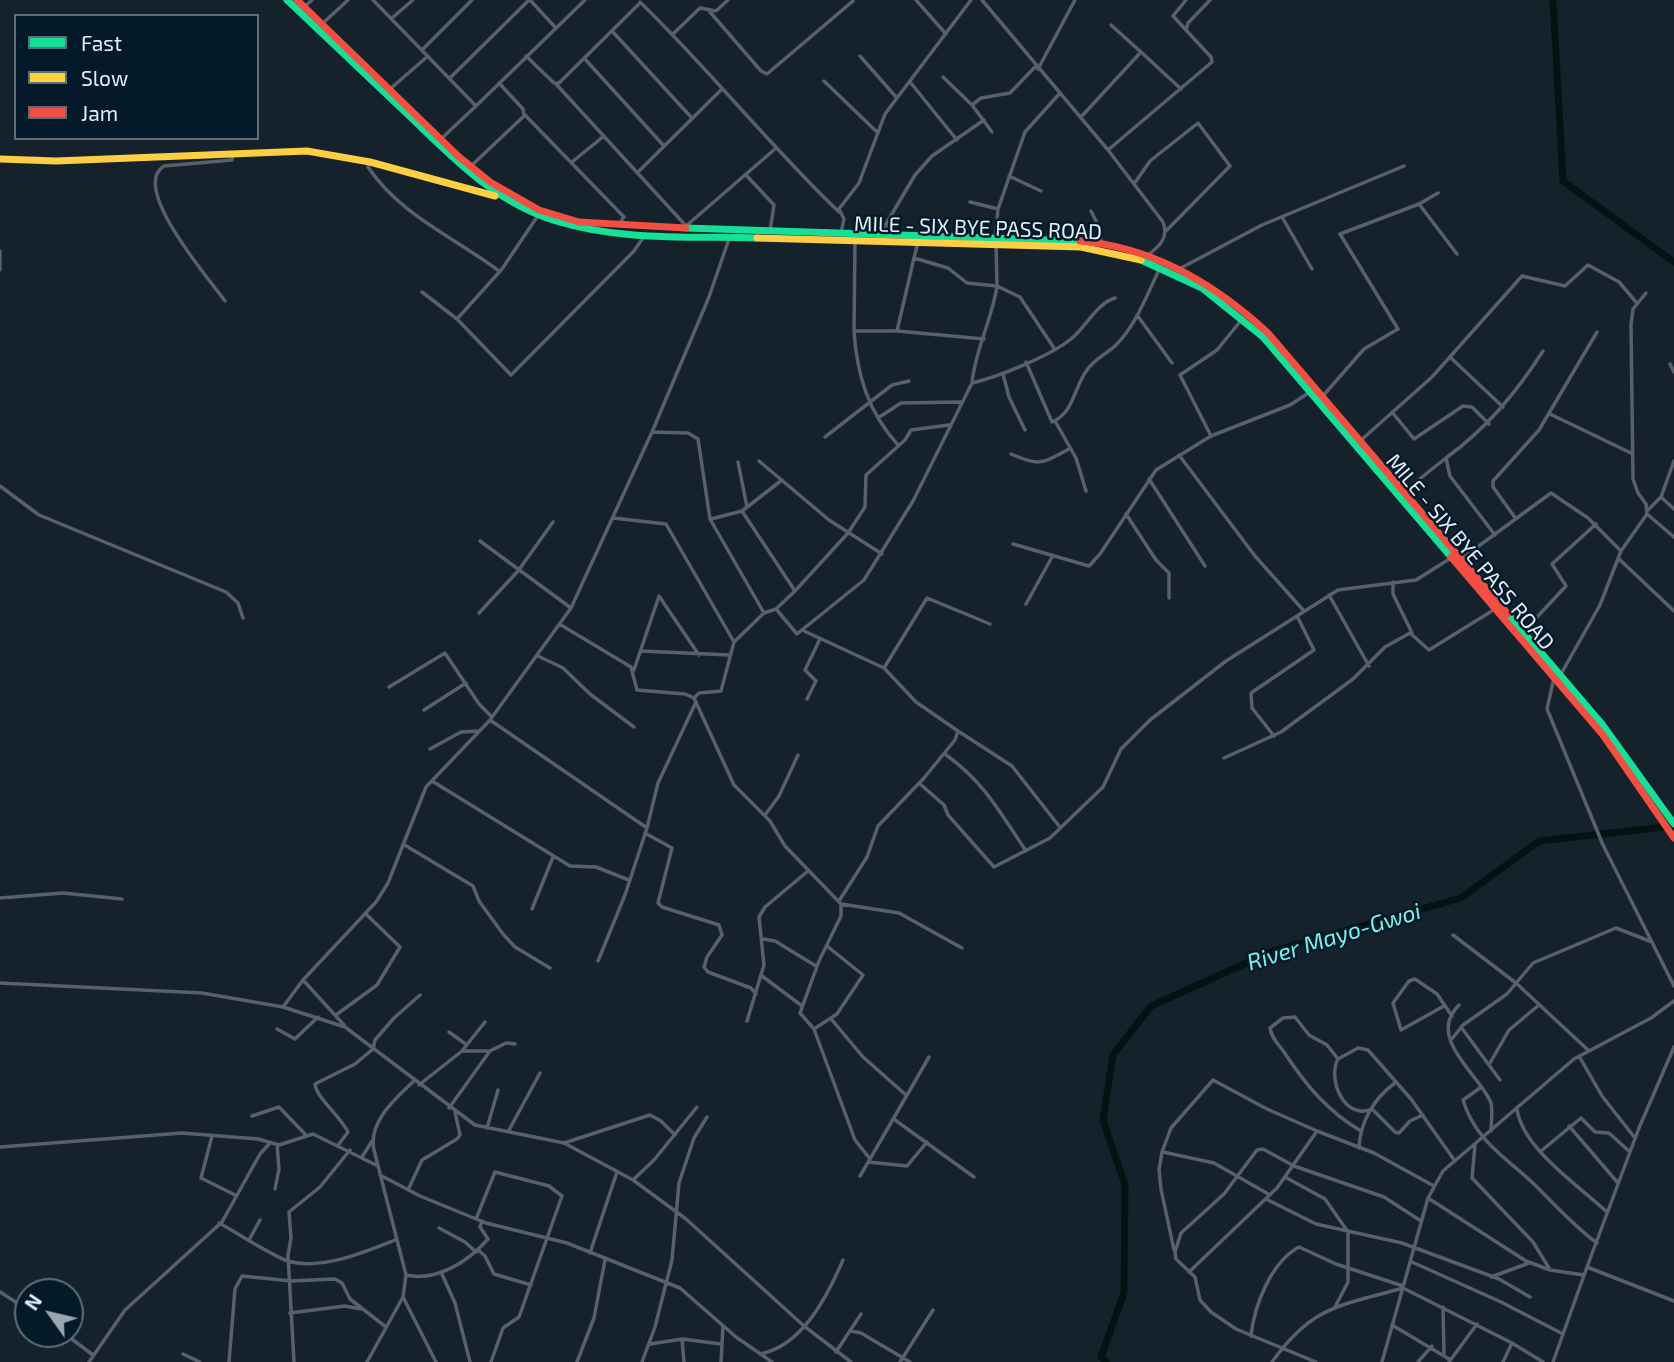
<!DOCTYPE html>
<style>
body{margin:0}
#map{position:relative;width:1674px;height:1362px;overflow:hidden;background:#15222b;font-family:"Exo 2",sans-serif}
canvas{display:block}
.legend{position:absolute;left:14px;top:14px;width:245px;height:126px;box-sizing:border-box;background:#041a29;border:2px solid #5d6f7d;margin:0;padding:9px 12px;list-style:none;font-size:21px;color:#e2effa}
.legend li{display:flex;align-items:center;gap:14px;height:35px}
.legend b{width:35px;border:2px solid #5d6f7d}
.north{position:absolute;left:14px;top:1278px;width:70px;height:70px;box-sizing:border-box;background:#041a29;border:2px solid #5d6f7d;border-radius:50%;rotate:304deg;font-size:19px;font-weight:700;line-height:28px;text-align:center;color:#e2effa}
.north::after{content:'';display:block;margin:auto;width:24px;height:32px;background:#9aa7b2;clip-path:polygon(50% 0,100% 100%,50% 72%,0 100%)}
</style>
<div id="map">
<canvas width="1674" height="1362"></canvas>
<ul class="legend">
<li><b style="height:9px;background:#16e098"></b>Fast</li>
<li><b style="height:9px;background:#ffcf43"></b>Slow</li>
<li><b style="height:9px;background:#f24e42"></b>Jam</li>
</ul>
<div class="north">N</div>
</div>
<script>
const context = document.querySelector('canvas').getContext('2d');
context.lineJoin = 'round';
function strokePath(path, color, width, dash) { context.strokeStyle = color; context.lineWidth = width; context.lineCap = dash ? 'butt' : 'round'; context.setLineDash(dash || []); context.stroke(path); }
function drawText(font, color, halo, rows, align = 'center') {
  context.font = font + ' "Exo 2",sans-serif'; context.lineWidth = 5; context.setLineDash([]); context.textBaseline = 'middle'; context.strokeStyle = halo; context.fillStyle = color; for (const [text, x, y, turn = 0] of rows) {
    context.save(); context.translate(x, y); context.rotate((+turn || 0) * Math.PI / 180); context.textAlign = isNaN(turn) ? turn : align; if (halo) context.strokeText(text, 0, 0); context.fillText(text, 0, 0); context.restore();
  }
}
strokePath(new Path2D(`
 M1553 0 1563 181 1674 262
 M1106 1362 1101 1357 1124 1293 1125 1185 1103 1120 1113 1055 1151 1006 1273 951 1461 898 1539 841 1674 826`), '#021313', 7);
strokePath(new Path2D(`
 M373 0 476 106 442 138
 M530 0 556 28
 M916 0 946 34
 M982 0 1108 150 1163 222C1169 237 1160 246 1148 255
 M640 2C709 69 769 145 839 212
 M304 7 312 0
 M710 12 761 71 767 74 853 1
 M392 18 413 0
 M322 24 348 0
 M1111 25 1141 52
 M1186 30 1188 23 1210 0
 M612 31 691 117
 M673 34 700 8 716 11 728 0
 M422 50 472 0
 M526 56 554 83H559L640 3
 M860 56 896 97
 M584 58 664 146
 M1038 69 1075 0
 M943 77 972 105 992 132
 M450 78 529 0
 M824 81 878 133
 M910 82 957 140
 M556 84 687 227
 M390 89 428 56
 M972 105 981 98 1010 93 1036 66
 M476 106 585 0
 M524 114 624 217 618 225
 M1081 117 1141 52 1181 89
 M1108 150 1212 62 1211 57 1173 16 1186 0
 M370 162 368 167C400 215 454 237 499 271
 M572 162 604 136
 M470 167 524 116 523 109 499 83
 M637 173 722 89
 M746 175 774 205 770 231
 M1009 176 1041 191
 M1134 184 1150 161 1198 123 1230 166 1166 231
 M970 202 998 209
 M1419 204 1457 254
 M1091 211 1099 227 1101 243
 M1282 217 1312 269
 M686 226 775 149
 M841 233 844 219 839 209 859 183 885 114 971 0
 M886 235V224L915 175 932 156 984 120
 M995 239 998 209 1025 132 1060 93
 M855 240 854 331H897L984 339
 M996 244 997 286 1020 297 1054 348
 M0 251V270
 M1181 268 1262 225 1404 166
 M422 292 457 319 511 375 634 251 645 235
 M225 301C210 280 129 187 164 166L232 160 233 154
 M1137 315 1172 363
 M457 319 502 269 537 217
 M854 331C857 375 868 412 898 445
 M897 331 914 258
 M1451 358 1503 407
 M1026 362 1052 422C1074 413 1074 387 1087 370 1093 360 1108 353 1116 345 1137 324 1147 294 1160 268
 M1670 364 1674 372
 M1003 374 1009 397 1025 430
 M972 383C998 377 1050 356 1071 339 1086 327 1097 303 1115 298
 M1322 397 1364 349 1398 329 1340 234 1419 204 1438 193
 M1392 412 1414 439 1463 406 1472 407 1489 424
 M1550 414 1633 454
 M878 418 901 403 961 402
 M1055 421 1076 458 1086 491
 M652 432 688 433 698 439 710 519 764 613
 M1211 436 1180 375 1217 350 1243 318
 M825 437 892 385 909 381
 M1360 441 1432 377 1522 276 1565 286 1588 265 1619 282 1636 302
 M1011 454C1040 467 1043 463 1069 449
 M1179 455 1255 556 1304 611
 M1446 458C1487 428 1516 393 1543 351
 M759 461 829 520 882 554
 M738 462 747 507
 M1149 479 1205 566
 M0 486 39 515 226 592 238 603 243 618
 M1403 492 1446 458 1450 476 1495 535
 M1661 497 1674 509
 M1648 510 1661 497 1674 461
 M742 511 795 591
 M1126 514 1156 560 1169 573V598
 M1647 514 1674 537
 M613 518 666 524 734 642
 M711 519 742 511 782 480
 M1516 519 1493 487V481L1539 430 1597 332
 M480 541 571 608
 M1013 544 1089 566 1100 554 1156 470 1211 436 1290 405 1310 392
 M1618 558 1674 611
 M1461 559 1551 493 1588 518 1621 551
 M1393 582V594L1412 633
 M1329 595 1369 666
 M1026 604 1052 557
 M776 609 797 634 864 580 913 501 972 383C975 350 992 320 997 286L967 283 948 268 914 258 918 242
 M479 613 518 571 553 522
 M561 625 631 667 637 690 685 694 694 698 734 785 770 821 785 846 841 904V916L819 961 800 1013 814 1029 855 1140 870 1159 860 1176
 M802 630 884 668 927 598 990 624
 M1524 631 1566 586 1552 564 1596 524
 M641 651 730 655
 M538 656 563 668 590 694 634 727
 M634 670 659 596 699 655
 M1561 674 1600 605 1621 551 1647 514 1646 504 1638 493 1633 479 1631 325 1633 309 1646 293
 M1554 678 1547 709 1603 845 1674 986
 M389 687 445 653 479 704 491 716
 M694 698 699 693 721 691 734 642 764 613 776 609 795 591 848 533 865 507 866 475 905 440 911 430 949 425
 M807 699 816 681 805 670 820 639
 M424 710 466 683
 M490 720 647 828
 M958 731 1012 766 1059 826
 M1274 736 1252 708 1251 693 1314 650 1297 616
 M430 749 461 732 479 731
 M945 754C985 783 999 811 1026 851
 M1224 758 1281 732 1353 679 1385 647 1410 633 1429 650 1495 609
 M432 781 570 866 596 867 629 880
 M919 783 944 805 948 815 994 867 1050 838 1103 787 1121 749 1150 720 1226 661 1338 590 1416 580 1451 558
 M765 815 779 796 798 755
 M645 833 672 848 658 903 662 907 719 925 722 935 707 957 704 967 708 972 751 988 756 994
 M403 844 473 886 479 901 503 934 515 947 550 968
 M0 898 63 893 122 899
 M839 901 867 857 878 826 924 778 955 740 958 731 916 702 884 668
 M841 904 899 913 962 948
 M532 909 553 857
 M1453 935 1516 983 1588 1050
 M763 939 775 941 816 966
 M598 961 625 895 647 828 658 783 696 702
 M762 976 802 1006
 M0 983 202 993 283 1007 345 1027 475 1125 564 1143 633 1180 686 1219 804 1326 851 1362
 M1459 1005C1425 1038 1481 1076 1491 1103 1493 1111 1491 1123 1491 1131
 M1444 1006 1401 1030 1393 1003 1409 981 1415 979 1437 994 1452 1016
 M283 1007 303 980
 M336 1015 377 985 400 947 366 914
 M832 1020 863 1057 906 1095
 M747 1021 764 965 759 917 765 907 808 871
 M344 1025 303 980 376 902 388 883 426 787 490 720 571 608 652 432 709 297 730 236
 M1461 1027 1500 1080
 M277 1029 295 1039 318 1017
 M814 1029 837 1014 863 975 827 946
 M449 1032 467 1045
 M1451 1040 1463 1025 1507 994 1533 963 1616 928 1652 942
 M1674 1047 1639 1128 1587 1267 1674 1301
 M462 1051H490L506 1043 515 1044
 M1579 1056 1602 1096 1635 1138
 M1338 1059 1327 1045 1309 1035 1295 1017 1283 1018 1270 1028C1271 1037 1278 1044 1284 1052 1305 1084 1327 1111 1361 1131
 M1490 1063 1509 1030 1539 1005
 M419 1085 462 1051 485 1022
 M1480 1088 1463 1100C1476 1143 1509 1159 1538 1188 1558 1208 1574 1226 1597 1243
 M449 1108 490 1051
 M1372 1109C1345 1121 1327 1080 1338 1059L1358 1048 1368 1050 1411 1099 1455 1161
 M1372 1109 1395 1132 1399 1133 1410 1121 1423 1115
 M1517 1109C1522 1148 1579 1186 1607 1212
 M252 1116 279 1107 305 1134
 M895 1120 974 1177
 M1569 1126 1618 1183
 M487 1128 498 1090
 M508 1132 540 1073
 M212 1136 201 1178 235 1195
 M564 1143 650 1115 661 1121 675 1135
 M339 1144 348 1132C340 1116 316 1097 315 1084L355 1064 373 1049 375 1040 394 1018 420 995
 M1475 1145 1472 1178 1533 1242 1549 1268
 M0 1147 182 1133 258 1139 279 1145 313 1134 378 1166
 M1359 1148C1360 1122 1374 1098 1395 1083
 M1541 1151 1581 1118 1595 1132 1609 1133 1630 1152
 M1163 1152 1214 1163 1270 1195
 M362 1157 372 1141
 M870 1159 929 1057
 M868 1162 907 1166 927 1142
 M380 1175 420 1196 486 1223 567 1243 680 1288 736 1337 772 1362
 M1285 1177 1325 1199 1348 1232V1282L1335 1307
 M633 1180 654 1160 697 1107
 M275 1189 279 1169 277 1144
 M408 1190 422 1160 457 1139 460 1135 455 1112
 M1428 1198 1526 1261 1550 1270 1584 1275
 M1266 1199 1316 1224 1402 1243 1499 1279 1530 1297
 M476 1219 495 1172 549 1186 562 1196 519 1317 503 1328 491 1362
 M219 1223C241 1235 262 1250 285 1260 318 1272 365 1252 395 1240
 M439 1228 465 1242 476 1252
 M249 1240 260 1220
 M478 1250 485 1256 494 1274 531 1285
 M1174 1250 1161 1189 1159 1170 1162 1152 1171 1128 1213 1080 1267 1109 1317 1131
 M590 1253 617 1172
 M1412 1262 1501 1302 1563 1334
 M441 1272 455 1303 470 1362
 M1189 1272 1277 1188 1317 1131 1374 1153 1434 1186
 M406 1275C437 1282 469 1261 488 1239L480 1227 482 1221
 M1491 1277 1529 1263
 M0 1292 28 1310
 M403 1297 436 1362
 M1443 1307 1444 1353
 M290 1313 345 1306 361 1309
 M1392 1325 1449 1359
 M851 1331 861 1333 910 1362
 M65 1334 93 1355
 M1251 1336C1254 1306 1271 1262 1299 1247L1336 1264 1403 1286
 M682 1339 684 1362
 M650 1344 682 1339 721 1344
 M836 1352 861 1314
 M183 1354 200 1362
 M760 1354C802 1346 827 1297 843 1260
 M89 1362 125 1310 222 1222 260 1154 270 1143
 M229 1362 235 1289 242 1276 291 1281 335 1279 342 1283 350 1299 386 1327
 M294 1362 288 1255 291 1238 289 1212 320 1187 350 1150
 M367 1362 403 1297 406 1275 374 1150C368 1122 395 1099 414 1081
 M577 1362 594 1318 605 1260
 M642 1362 655 1327 672 1260 679 1183 694 1138 707 1117
 M721 1362 723 1326
 M900 1362 933 1310
 M1272 1362C1313 1305 1340 1306 1403 1288L1512 1343 1543 1362
 M1316 1362 1236 1329 1211 1312 1200 1300 1195 1277 1176 1259 1175 1252 1181 1233 1224 1194 1257 1150 1263 1149 1294 1166 1384 1197 1421 1221
 M1382 1362 1428 1198 1443 1171 1574 1059 1651 1018 1674 1001
 M1418 1362 1432 1346
 M1449 1362 1477 1324
 M1503 1362 1512 1343
 M1553 1362 1587 1267`), '#595f6c', 3.5);
strokePath(new Path2D(`
 M287 0C326 37 364 73 403 110 450 154 492 202 556 221 620 241 691 236 757 238
 M686 228 1080 241
 M1141 260 1202 288 1263 337 1451 557
 M1508 614 1602 724 1674 824`), '#16e098', 7);
strokePath(new Path2D(`
 M0 159 56 161 307 151 370 162 495 196
 M757 238 1081 247 1141 260`), '#ffcf43', 7);
strokePath(new Path2D(`
 M297 0 458 156 490 182 539 210 579 222 686 228
 M1080 241C1153 247 1215 284 1268 333L1508 614
 M1451 557 1603 735 1674 838`), '#f24e42', 7);
drawText('21px', '#e2effa', '#041a29', [
 ["MILE - SIX BYE PASS ROAD",978,228,2],
 ["MILE - SIX BYE PASS ROAD",1470,552,50]
]);
drawText('italic 23px', '#7bf3eb', '#041a29', [
 ["River Mayo-Gwoi",1334,937,-17]
]);
</script>
